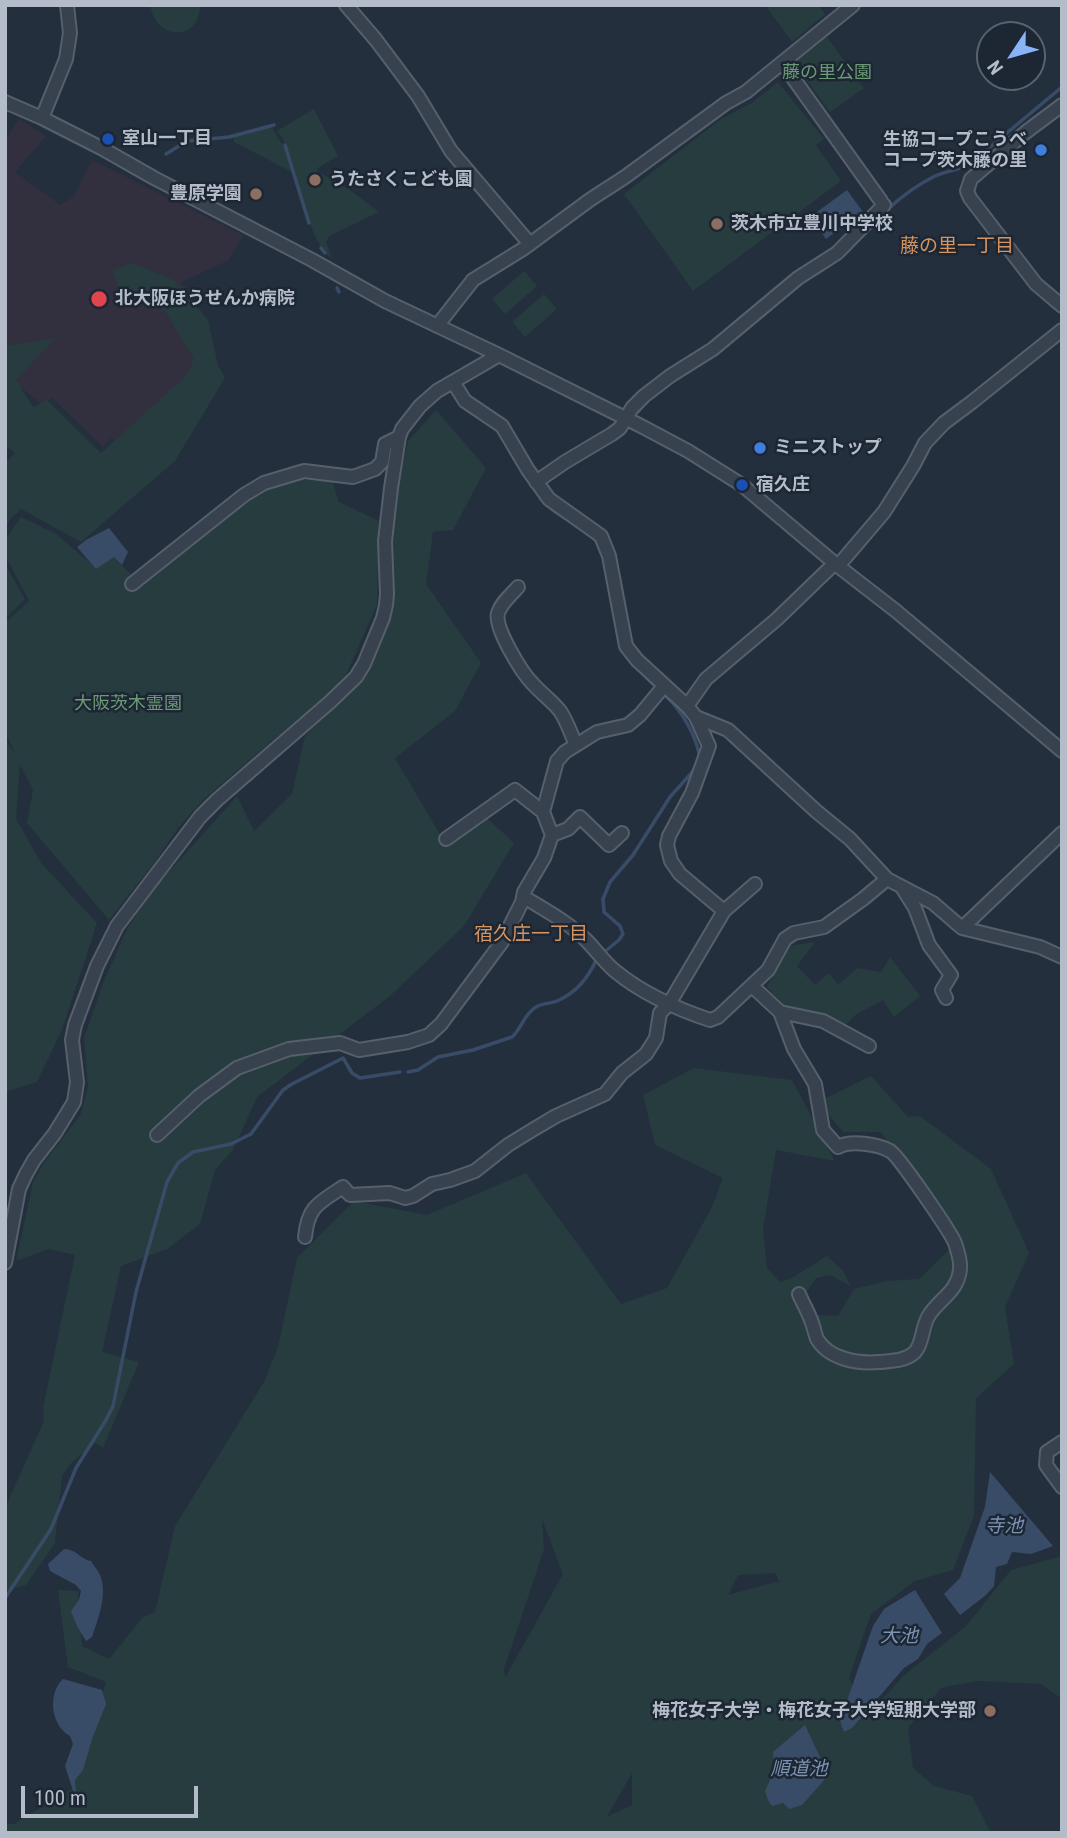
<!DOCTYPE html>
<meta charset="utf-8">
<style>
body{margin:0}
#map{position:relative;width:1067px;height:1838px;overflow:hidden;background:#242f3e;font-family:"Roboto Condensed",sans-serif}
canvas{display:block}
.frame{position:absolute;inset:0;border:7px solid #b4bcc9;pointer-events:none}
.north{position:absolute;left:976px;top:21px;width:70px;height:70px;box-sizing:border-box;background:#1d2633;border:2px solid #59626f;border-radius:50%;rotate:234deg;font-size:19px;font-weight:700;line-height:28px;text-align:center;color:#b4bcc9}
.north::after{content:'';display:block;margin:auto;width:24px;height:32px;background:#8ab4f8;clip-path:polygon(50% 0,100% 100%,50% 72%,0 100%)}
.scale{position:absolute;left:21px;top:1786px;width:177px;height:32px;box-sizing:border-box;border:4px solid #b4bcc9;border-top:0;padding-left:9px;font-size:21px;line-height:24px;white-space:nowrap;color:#b4bcc9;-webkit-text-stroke:5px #1d2633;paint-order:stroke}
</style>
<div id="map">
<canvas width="1067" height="1838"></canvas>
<div class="frame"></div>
<div class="north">N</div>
<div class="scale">100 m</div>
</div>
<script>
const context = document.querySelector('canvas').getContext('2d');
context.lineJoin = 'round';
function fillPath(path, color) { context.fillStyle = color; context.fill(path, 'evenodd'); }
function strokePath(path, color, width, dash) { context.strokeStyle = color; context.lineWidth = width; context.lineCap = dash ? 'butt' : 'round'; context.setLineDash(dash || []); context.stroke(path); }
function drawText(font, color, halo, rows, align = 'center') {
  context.font = font + ' "Roboto Condensed","Noto Sans JP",sans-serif'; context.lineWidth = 5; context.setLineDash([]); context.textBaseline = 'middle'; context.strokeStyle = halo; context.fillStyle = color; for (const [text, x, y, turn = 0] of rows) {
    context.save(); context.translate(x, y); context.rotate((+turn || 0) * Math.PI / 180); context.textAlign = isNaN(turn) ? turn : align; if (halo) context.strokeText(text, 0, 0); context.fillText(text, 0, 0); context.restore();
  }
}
fillPath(new Path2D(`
 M19 119 46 136 15 172 60 205 73 197 92 160 243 235 229 260 181 282 202 316 217 365 125 447 111 438 103 447 52 398 42 405 22 388H5V141Z`), '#32303f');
fillPath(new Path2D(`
 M150 5H200C201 39 157 44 150 5Z
 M765 5H818L825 14 792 42Z
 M827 37 864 88 830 112 798 69V60Z
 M778 82 824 139 816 145 841 181 693 291 624 194 721 119 752 103Z
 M314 109 338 156 318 168 317 171 350 190 379 212 329 236 326 242 332 258C309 247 297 169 286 145 284 140 280 135 277 131Z
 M272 127 273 130 284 147 292 172 234 142 233 137Z
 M132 263 174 280 208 320 218 365 225 378 175 461 81 542 21 509 5 525V464L15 453 5 445V346L55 338 16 380 33 407 47 400 101 453 187 375 194 359 165 311 119 288 112 270Z
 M524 271 537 286 505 314 492 299Z
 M544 294 557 309 525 337 512 322Z
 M436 410 486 468 453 530 433 532 426 584 481 663 455 711 395 758 445 843 485 816 514 843 464 926 390 996 257 1097 233 1150 215 1170 200 1224 167 1249 121 1266 102 1352 139 1362 103 1448 95 1443 71 1463 62 1476 55 1543 26 1585 7 1590 5 1594V1508L44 1421 43 1408 75 1255 49 1249 16 1261 33 1182 43 1164 81 1114 88 1086 84 1038 103 983 127 929 149 894 237 796 254 831 292 794 305 736 358 686 392 605 391 515 408 441Z
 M288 479 332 481 339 502 379 521 377 605 346 675 333 689 204 799 178 828 154 863 109 920 27 823 33 790 20 764 16 819 42 864 97 923 62 1030 37 1082 5 1092V740L16 754 5 733V623L29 601 5 555V540L21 517 55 533 96 568 114 557 139 583 250 499Z
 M5 564 25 599 5 619Z
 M815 942 797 966 815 985 829 973 838 985 857 968 881 972 890 957 920 996 894 1017 883 1000 855 1015 843 1028 787 1011 767 987 788 946Z
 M694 1068 792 1080 835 1161 776 1150 763 1229 767 1268 780 1282 790 1279 827 1256 843 1271 851 1286 830 1275 816 1278 805 1294 816 1315 838 1316 854 1289 887 1281 919 1279 957 1242 881 1132H843L818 1102 871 1076 908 1117 920 1116 991 1169 1029 1253 1005 1307 1014 1364 976 1398 974 1516 953 1570 915 1581 871 1614 849 1678 869 1715 903 1676 965 1627 1011 1570 1062 1556V1699L1041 1684 977 1681 941 1688 908 1728 913 1768 934 1786 972 1796 991 1833H5V1824H14L72 1789 106 1682 68 1667 58 1590 78 1591 82 1646 109 1659 143 1617 155 1612 175 1526 264 1382 278 1347 297 1258 354 1201 427 1215 526 1173 621 1304 667 1288 712 1207 723 1178 655 1145 643 1095ZM542 1519 563 1574 505 1678 504 1669 544 1549ZM776 1573 779 1583 775 1582 728 1595 738 1575ZM632 1773V1805L608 1816V1815Z`), '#263c3f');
fillPath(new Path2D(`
 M847 190 863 212 826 239 810 217Z
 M109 528 128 552 122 565 114 557 96 569 77 547 86 540Z
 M990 1472 1053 1546 1031 1554 1012 1552 1007 1564 996 1567 994 1586 986 1595 960 1615 944 1594 960 1578 985 1507Z
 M64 1549C78 1550 78 1558 91 1561 93 1565 98 1570 100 1575 108 1594 98 1619 92 1637L86 1641 77 1626 71 1611 79 1600 81 1591 76 1585 50 1571 48 1564Z
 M915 1590 942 1633 927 1644 918 1659 904 1668 852 1728 844 1732 840 1721 873 1626 884 1609Z
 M63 1679 102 1690 106 1704 92 1739 83 1770 75 1780 77 1803 65 1766 73 1744 70 1736C51 1726 47 1694 63 1679Z
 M805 1725 826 1770V1778L802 1805 789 1809 783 1803 772 1806 768 1800 765 1791 774 1771 773 1752Z`), '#394c67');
strokePath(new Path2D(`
 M285 145 309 223
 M166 154 187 141 229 137 274 125
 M888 209C901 197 919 184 935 176 949 170 958 171 972 162L1062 87
 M321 248 325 253
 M819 272 844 255 876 222
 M337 288 339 292
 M682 375 711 357
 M638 412 648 400
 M540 498C555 518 585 524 599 545
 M614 614 620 646 631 662
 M639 670 657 688
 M665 695C682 711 697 736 700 759
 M603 953 619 940 623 934 620 926 604 912 603 899 610 882 633 855 670 797 695 769
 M408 1072 418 1070 438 1057 473 1050 512 1037C522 1028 524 1014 536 1007 542 1003 550 1004 557 1001 576 993 589 977 597 958
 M5 1598 51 1529 76 1468 106 1420 113 1406 136 1292 167 1182 178 1163 193 1152 231 1144 251 1134 283 1090 292 1084 343 1058 352 1073 360 1078 400 1072`), '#394c67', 3.5);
const minor = new Path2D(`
 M346 5 376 40 418 96 451 151 530 244
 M783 64 881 201
 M5 102 42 118 103 149 154 178 312 260 385 301 499 355 641 426 688 451 742 485 838 566 896 611 1062 751
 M1062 105 1026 132 971 179 967 191 970 198 1036 284 1062 306
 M42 118 66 59 70 33 67 5
 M437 326 473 280 523 249 591 199 625 177 726 103 746 92 853 5
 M453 382 465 401 502 426 528 470 549 499 601 536 609 556 626 646 637 660 687 706 696 717 728 730 816 811 850 839 887 879 933 903 962 928 1040 947 1062 957
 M536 482 565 462 612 434 620 428 632 408 644 396 670 376 713 349 798 278 837 253 884 205
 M838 566 884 512 913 466 925 443 944 423 972 402 1062 330
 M132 584 244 495 264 483 304 471 353 477 375 469 382 462 385 444 399 437
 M518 587C511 595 501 603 498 613 494 628 522 673 533 684 542 694 552 701 560 711 567 721 571 734 576 745
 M687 706 706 679 777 619 835 563
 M696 717 709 746 692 793 669 836 667 845 671 861 680 874 724 911
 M552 835 568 829 580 817 609 845 622 833
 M446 839 515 790 543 812
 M903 889 915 908 929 945 951 975 942 990 946 998
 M524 897C545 910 568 922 586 940 596 950 604 962 615 971 643 994 677 1009 710 1020L718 1017 768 970 785 939 794 933 824 927 863 899 887 879
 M962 928 1062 833
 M752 986 780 1012 794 1049 815 1084 823 1130 838 1147C850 1140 878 1144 890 1151 898 1155 950 1231 955 1243 957 1249 961 1262 960 1269 958 1293 937 1300 928 1317 922 1327 923 1343 915 1352 906 1361 890 1361 879 1362 857 1364 829 1359 817 1339 815 1334 814 1328 812 1323 809 1313 803 1304 799 1294
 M780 1012 823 1021 869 1046
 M157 1135 199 1096 237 1068 289 1049 340 1043 359 1050 408 1042 429 1035 441 1024 502 942 522 902 524 892 544 858 552 835 543 812 557 761 565 752 597 732 628 725 640 715 664 686
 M305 1237C308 1206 319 1203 343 1187L350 1195 390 1193 405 1198 413 1196 432 1184 450 1180 475 1171 508 1145 534 1129 556 1116 605 1094 622 1073 646 1054 656 1038 660 1013 669 1004 724 911 755 884
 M5 1263 19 1189 26 1174 34 1160 55 1133 74 1102 77 1082 72 1040 75 1025 97 966 117 926 200 817 217 800 330 702 356 677 364 664 383 618 386 605 387 594 385 541 391 488 399 437 402 429 420 406 437 391 499 355
 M1062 1442 1047 1452 1046 1465 1062 1487`);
strokePath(minor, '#565f6c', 16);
strokePath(minor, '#38414e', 12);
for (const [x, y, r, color] of [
 [108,139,7,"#1a4fb4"],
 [1041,150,7,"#3f7fe0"],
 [315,180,7,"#8d6e63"],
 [256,194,7,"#8d6e63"],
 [717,224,7,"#8d6e63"],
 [99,299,9,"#e0444e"],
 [760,448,7,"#3f7fe0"],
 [742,485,7,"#1a4fb4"],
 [990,1711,7,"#8d6e63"]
]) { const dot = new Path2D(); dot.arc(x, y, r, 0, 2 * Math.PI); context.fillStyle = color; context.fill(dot); strokePath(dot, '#1d2633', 2.5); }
drawText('18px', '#6b9a76', '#1d2633', [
 ["藤の里公園",827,73],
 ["大阪茨木霊園",128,704]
]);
drawText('bold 18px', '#b4bcc9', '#1d2633', [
 ["室山一丁目",122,139],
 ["生協コープこうべ",1027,140,"right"],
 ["コープ茨木藤の里",1027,161,"right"],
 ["うたさくこども園",329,180],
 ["豊原学園",242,194,"right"],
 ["茨木市立豊川中学校",731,224],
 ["北大阪ほうせんか病院",115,299],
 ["ミニストップ",774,448],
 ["宿久庄",756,485],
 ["梅花女子大学・梅花女子大学短期大学部",976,1711,"right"]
], 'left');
drawText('19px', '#d59563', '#1d2633', [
 ["藤の里一丁目",957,247],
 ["宿久庄一丁目",531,935]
]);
drawText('italic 19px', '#7c92b1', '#1d2633', [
 ["寺池",1004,1527],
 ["大池",899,1637],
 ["順道池",799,1770]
]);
</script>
